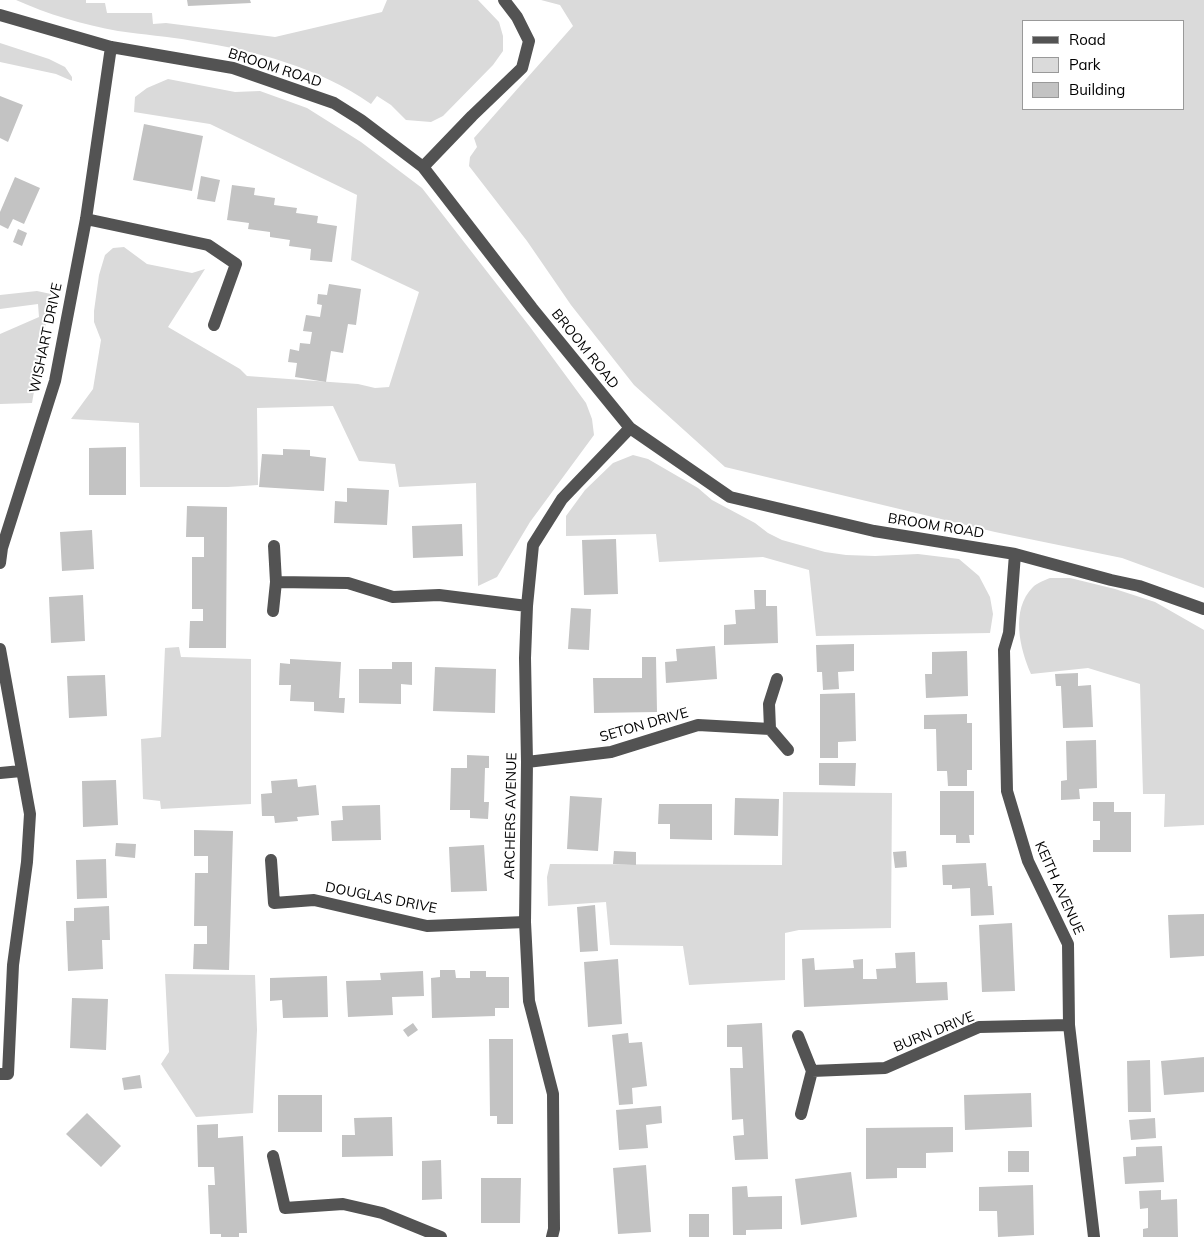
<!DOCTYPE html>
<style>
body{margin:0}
#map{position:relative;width:1204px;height:1237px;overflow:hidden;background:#fff;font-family:Mulish,sans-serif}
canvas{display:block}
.legend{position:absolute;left:1022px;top:20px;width:162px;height:90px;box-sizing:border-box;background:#fff;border:1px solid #999;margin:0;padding:6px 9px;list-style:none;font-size:15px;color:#000}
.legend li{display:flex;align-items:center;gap:10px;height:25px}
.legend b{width:25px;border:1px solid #999}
</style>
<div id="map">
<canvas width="1204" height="1237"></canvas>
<ul class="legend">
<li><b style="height:6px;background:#535353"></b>Road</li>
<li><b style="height:14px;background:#dadada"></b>Park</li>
<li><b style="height:14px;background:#c3c3c3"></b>Building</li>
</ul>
</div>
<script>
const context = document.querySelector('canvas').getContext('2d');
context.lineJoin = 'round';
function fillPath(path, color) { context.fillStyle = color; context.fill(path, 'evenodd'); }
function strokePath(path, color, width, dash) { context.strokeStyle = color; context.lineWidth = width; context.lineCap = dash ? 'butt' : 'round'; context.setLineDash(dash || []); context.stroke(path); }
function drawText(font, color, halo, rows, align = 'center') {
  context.font = font + ' Mulish,sans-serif'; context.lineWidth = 4; context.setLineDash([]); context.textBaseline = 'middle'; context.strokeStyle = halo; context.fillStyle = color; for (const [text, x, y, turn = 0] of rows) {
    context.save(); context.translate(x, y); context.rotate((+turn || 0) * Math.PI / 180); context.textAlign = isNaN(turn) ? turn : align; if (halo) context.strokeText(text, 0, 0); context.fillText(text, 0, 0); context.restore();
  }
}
fillPath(new Path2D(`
 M16 0H86V3H105L107 13H152L153 24 166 23 275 37 382 12 387 0H478L499 22 503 36V51L493 65 443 116 431 122 406 120 391 105 377 96 371 104C318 67 256 51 193 41 168 36 143 35 118 31 84 25 47 14 16 0Z
 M541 0H1204V588L1122 558 995 532 725 467 634 385 571 305 527 241 469 166 470 157 477 147 474 138 573 26 560 5ZM1023 21H1183V109H1023Z
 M0 43 49 59 65 67 72 77V81L56 74 0 62Z
 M168 79 235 92 260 91 307 108 361 142 422 188 530 327 586 403 592 419 594 435 530 522 497 577 478 586 476 483 399 487 395 464 359 461 333 406 257 408 258 485 228 487H140L139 423 71 419 93 389 101 340 94 322V311L99 275 105 255 113 248 124 247 147 264 192 273 205 269 168 327 240 369 247 376 358 384 375 388 389 387 419 292 351 260 357 195 210 124 134 112 135 97 147 88Z
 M37 291 51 294 32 403 0 404V334L39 317 38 304 0 309V295Z
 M633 455 648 459 698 488 712 500 755 523 768 533 782 540 825 552 846 555 875 556 918 554 959 559 979 576 990 597 993 614 990 633 816 636 809 570 763 557 659 562 656 534 566 536V516L585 490 613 463Z
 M1050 578H1070L1115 589 1155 602 1204 630V825L1164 827 1165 794H1143L1140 684 1088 668 1031 674C1020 649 1010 610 1033 587 1037 583 1045 580 1050 578Z
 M179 647 181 657 251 659V804L161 809 160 801 143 799 141 739 161 737 165 648Z
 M783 792 892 793 891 928 799 930 785 933V980L689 985 683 946 610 945 606 902 548 906 547 877 550 864 782 865Z
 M165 974 255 975 257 1030 253 1113 196 1117 161 1064 169 1052Z`), '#dadada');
fillPath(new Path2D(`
 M187 0H250L251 3 188 6Z
 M0 96 23 105 8 142 0 138Z
 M144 124 203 136 192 191 133 180Z
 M201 176 220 180 215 202 197 199Z
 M15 177 40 188 24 224 13 219 8 229 0 225V212Z
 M232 185 255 188 254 195 275 198 274 205 297 208 296 213 318 216 317 223 337 226 332 262 310 260 311 249 289 246 290 240 270 237V232L248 229 249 223 227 220Z
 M18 229 27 233 22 246 13 242Z
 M329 284 361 289 356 325 348 324 343 353 331 351 326 382 295 377 297 363 288 362 290 349 299 351 300 343 310 344 312 332 303 331 306 315 320 317 322 305 317 304 318 294 327 295Z
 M126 447V495H89V448Z
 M283 449 310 450V456L326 458 324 491 259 487 262 454 283 455Z
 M347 488 389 490 387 525 334 523 335 501 347 502Z
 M187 506 227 507 226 648H189L190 621H203V609H192V557H204V537H186Z
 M462 524 463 556 413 558 412 526Z
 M92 530 94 569 62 571 60 532Z
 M616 539 618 594 584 595 582 540Z
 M754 590H766V606H777L778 643 724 645V625L736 624 735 610 755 609Z
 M83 595 85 641 51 643 49 597Z
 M571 608 591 609 589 650 568 649Z
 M854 644V671L838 672 839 689 823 690 822 672H817L816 645Z
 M715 646 717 679 666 683 665 662 677 661 676 649Z
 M967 651 968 696 926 698 925 674H932V652Z
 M642 657H656L657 712 594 713 593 678H642Z
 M290 659 341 662 339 698H345L344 713 314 711V702L290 701 291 685H279L280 663 290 664Z
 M392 662H412V685L401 684V704L359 703V669H392Z
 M435 667 496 669 495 713 433 711Z
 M1078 673V686L1091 685 1093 727 1063 728 1061 686H1056L1055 674Z
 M105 675 107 716 69 718 67 676Z
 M855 693 856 741 838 742V758H820V694Z
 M967 714V723H972V770H967V786H948L947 771H937L936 729H924V715Z
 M1096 740 1097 788 1079 789 1080 799 1061 800V781L1067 780 1066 741Z
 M467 755 489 756V768H485L484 802H489L488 819 470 818V810H450L451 768H467Z
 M819 763H856L855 786 819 785Z
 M297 779 298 787 316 785 319 815 297 817 298 821 275 823 274 816H262L261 794 272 793 271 781Z
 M116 780 118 825 83 827 82 781Z
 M940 791H974V835H969L970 843H956V835H940Z
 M570 796 602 798 598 851 567 849Z
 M735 798 779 799 778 836 734 835Z
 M1093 802H1114V812H1131V852H1093V840H1100V821H1093Z
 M659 804H712V840L670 839V824H658Z
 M380 805 381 840 332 841 331 821 343 820 342 806Z
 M194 830 233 831 229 970 193 969 194 944H207V926H194L195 873H208V856H194Z
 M116 843 136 844 135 858 115 856Z
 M484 845 487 891 451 892 449 847Z
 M614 851 636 852V865L613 864Z
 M906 851 907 867 895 868 893 852Z
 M106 859 107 898 77 899 76 860Z
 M986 863 988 886H992L994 915 971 916 970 888 952 889V885H943L942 865Z
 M595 905 598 951 580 952 577 907Z
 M109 906 110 940H102L103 969 68 971 66 921H74V908Z
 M1204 914V956L1170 958 1168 915Z
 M1012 923 1015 991 982 992 979 925Z
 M915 952 916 983 947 982 948 1000 804 1007 802 959 814 958 815 970 854 968 853 960 863 959V979H877L876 969 896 968 895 953Z
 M618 959 622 1024 588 1027 584 962Z
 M440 970H455L456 978H470V971H486V977H509V1008H495V1016L432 1018 431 978 440 977Z
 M423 971 424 996 392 997 393 1015 348 1017 346 981 381 980 380 973Z
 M327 976 328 1017 283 1018 282 1000 270 1001V978Z
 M72 998 108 999 106 1050 70 1048Z
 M413 1023 418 1030 408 1037 403 1030Z
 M762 1023 768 1159 735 1160 733 1136 744 1135 743 1119 732 1120 730 1068H743L742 1047H727V1025Z
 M628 1033 629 1043 642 1042 647 1086 632 1088 633 1104 619 1105 612 1035Z
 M489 1039H513V1124H497V1116H490Z
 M1204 1057V1092L1164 1095 1161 1061Z
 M1150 1060 1151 1112H1128L1127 1061Z
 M140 1075 142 1088 124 1090 122 1078Z
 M1031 1093 1032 1127 965 1130 964 1095Z
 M278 1095H322V1132H278Z
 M661 1106 662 1123 646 1125 648 1148 619 1150 616 1110Z
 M87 1113 121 1146 101 1167 66 1134Z
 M392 1117 393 1156 342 1157V1135H355L354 1118Z
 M1155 1118 1156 1138 1131 1140 1129 1120Z
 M218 1124V1138L243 1136 247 1233H239V1237H221V1234H210L208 1185H215L214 1167H198L197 1125Z
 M953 1127V1152L926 1153V1168H897V1178L866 1179V1128Z
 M1162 1146 1164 1182 1125 1184 1123 1157 1136 1156V1147Z
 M1008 1151H1029V1172H1008Z
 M441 1160 442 1199 422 1200V1161Z
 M646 1165 651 1232 618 1234 613 1168Z
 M851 1172 857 1217 801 1225 795 1179Z
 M481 1178H521L520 1223H481Z
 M1033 1185 1034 1235 998 1237 997 1211H979V1187Z
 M747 1186 748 1197 782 1196V1229L746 1230V1235H733L732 1187Z
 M1161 1190V1200L1177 1199 1178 1237H1143V1229L1148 1228V1208L1140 1209 1139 1191Z
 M689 1214H709V1237H689Z`), '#c3c3c3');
strokePath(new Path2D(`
 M0 15 111 47 233 68 334 103 361 120 423 167 532 308 630 428 730 497 874 531 1015 554 1111 580 1139 586 1204 609
 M423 167 472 116 522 68 529 41 517 17 504 0
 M86 219 208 245 236 264 214 325
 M274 546 276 582
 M1015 554 1009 633 1004 650 1007 791 1028 861 1068 944 1069 1025 1094 1237
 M0 563 2 548 55 381 86 219 111 47
 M273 611 276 582 348 583 393 597 439 595 527 606
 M0 649 30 814 27 862 13 965 8 1074H0
 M777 679 769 704 770 729 788 750
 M527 762 611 752 698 725 770 729
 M0 773 21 771
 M271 860 274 903 314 900 427 926 525 922
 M798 1036 812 1071 801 1114
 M812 1071 885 1068 979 1027 1069 1025
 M273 1156 285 1208 343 1204 382 1213 441 1237
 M552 1237 554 1229 553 1094 529 1001 525 922 527 762 525 658 527 606 533 545 562 499 630 428`), '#535353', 12);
drawText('14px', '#000', '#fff', [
 ["BROOM ROAD",275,68,18],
 ["WISHART DRIVE",46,338,-78],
 ["BROOM ROAD",585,349,51],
 ["BROOM ROAD",936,526,9],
 ["SETON DRIVE",644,725,-16],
 ["ARCHERS AVENUE",511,816,-89],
 ["KEITH AVENUE",1059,888,66],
 ["DOUGLAS DRIVE",381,898,11],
 ["BURN DRIVE",934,1032,-22]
]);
</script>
